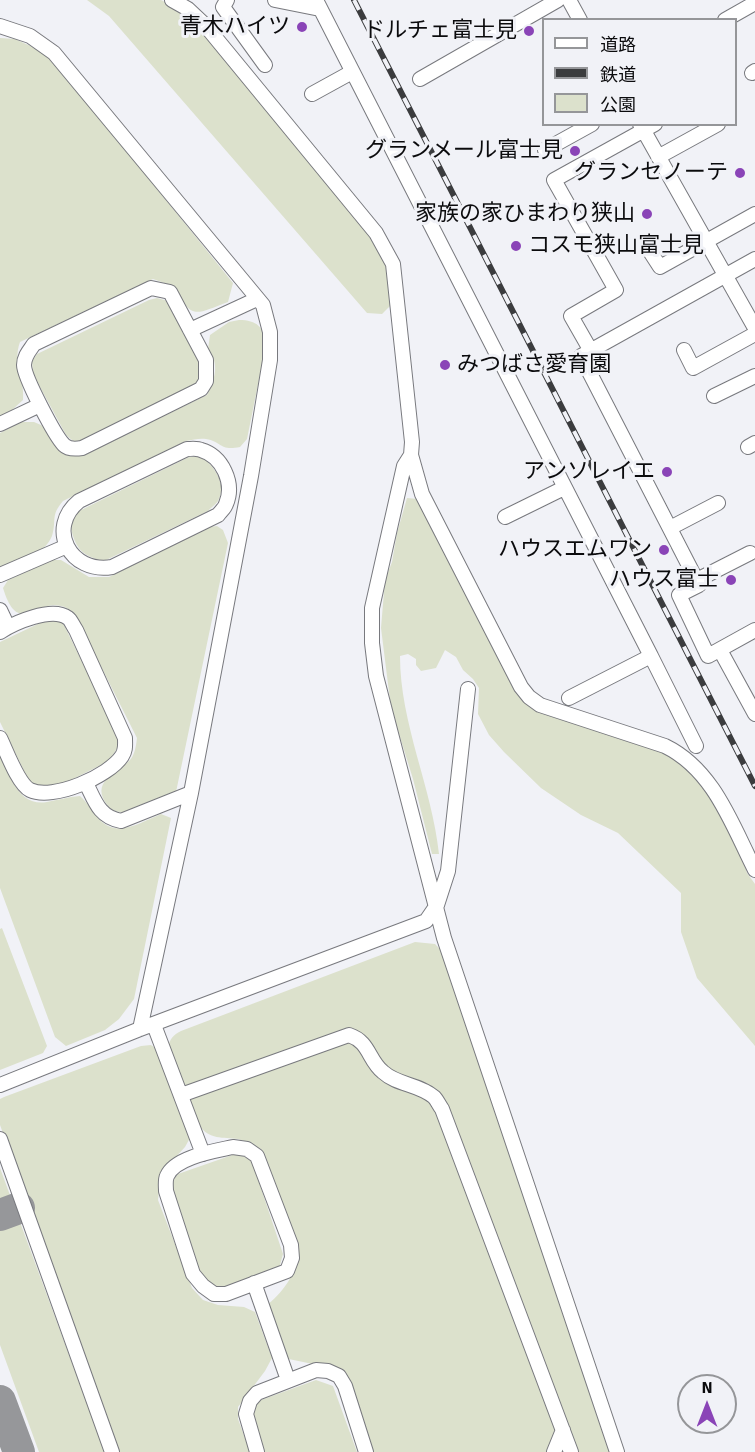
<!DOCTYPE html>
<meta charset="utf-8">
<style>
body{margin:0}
#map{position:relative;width:755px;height:1452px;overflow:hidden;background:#f1f2f7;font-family:Signika,"Noto Sans JP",sans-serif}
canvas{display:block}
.legend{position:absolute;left:542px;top:18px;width:195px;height:108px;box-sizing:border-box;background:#f1f2f7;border:2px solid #959699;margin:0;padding:8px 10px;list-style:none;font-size:18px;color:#0b0b0d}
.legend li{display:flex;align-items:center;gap:12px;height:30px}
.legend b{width:30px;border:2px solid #959699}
.north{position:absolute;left:677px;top:1374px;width:60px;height:60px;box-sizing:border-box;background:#f1f2f7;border:2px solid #959699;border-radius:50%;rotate:0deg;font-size:16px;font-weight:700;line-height:24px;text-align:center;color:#0b0b0d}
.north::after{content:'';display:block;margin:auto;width:21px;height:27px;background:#8a44b7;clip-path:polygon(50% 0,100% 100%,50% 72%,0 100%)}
</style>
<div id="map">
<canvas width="755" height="1452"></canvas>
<ul class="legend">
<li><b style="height:8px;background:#fff"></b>道路</li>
<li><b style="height:8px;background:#3b3c3e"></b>鉄道</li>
<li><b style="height:16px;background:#dce1cc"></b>公園</li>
</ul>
<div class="north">N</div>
</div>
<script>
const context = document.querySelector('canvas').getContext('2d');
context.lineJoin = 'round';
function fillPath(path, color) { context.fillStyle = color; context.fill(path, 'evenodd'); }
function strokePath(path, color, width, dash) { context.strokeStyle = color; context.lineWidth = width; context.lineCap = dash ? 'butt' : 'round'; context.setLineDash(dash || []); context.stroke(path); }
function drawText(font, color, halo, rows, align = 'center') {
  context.font = font + ' Signika,"Noto Sans JP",sans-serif'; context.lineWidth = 6; context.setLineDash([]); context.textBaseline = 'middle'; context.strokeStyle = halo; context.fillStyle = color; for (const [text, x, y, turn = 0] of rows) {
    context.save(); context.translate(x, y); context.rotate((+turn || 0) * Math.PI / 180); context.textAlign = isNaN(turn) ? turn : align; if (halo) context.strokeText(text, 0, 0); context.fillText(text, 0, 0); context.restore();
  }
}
fillPath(new Path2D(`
 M87 0H161L187 13 371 234 388 266 391 305 382 314 367 313 109 16Z
 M0 38 15 39 48 54 233 283 228 302C193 315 193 320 173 286L153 279 20 342C12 364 25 378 23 400L12 410 0 416Z
 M157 298 168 301 201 364V376L197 383 82 441H73L66 435 33 374 32 361 37 354 149 300Z
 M239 320C257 320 264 327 266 345L247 439 240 447C219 451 223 442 206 439 199 438 193 440 186 441L63 501C50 516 57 520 52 536 44 556 18 561 0 568V433L21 422H34L41 425 51 434 59 450 69 455 81 456 207 395C215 379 220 364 208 349L210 335 229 322Z
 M200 456C213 464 228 484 218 501 216 504 211 508 208 511L104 561C81 556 75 548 70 524L77 512 189 457Z
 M407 498 429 500 440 513 449 537 521 687 551 709 686 759 737 835 747 873 755 884V1046L697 978 681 932V893L618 833 581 815 541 788 504 752 489 735 478 714 479 688 473 679 463 670 456 657 445 650 436 668 421 671 416 665V659L408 654 400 656C400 724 432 787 439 854H432L413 779 391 708 381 628 385 580 392 562 397 533Z
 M217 526 223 530 228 543 176 792C160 799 122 823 108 806 89 782 116 774 130 760 135 754 136 746 137 738L74 613C70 610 66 607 61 606 35 600 18 637 3 588L8 580 52 560H61L89 577H109L209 527Z
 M51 620 59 621 64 625 120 739 118 747 109 761 57 787 39 789 29 781 0 722V642L42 622Z
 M0 754C10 775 18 807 47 802 58 800 68 797 80 796 88 803 92 811 99 819 117 839 141 822 161 814L171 818 134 999 119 1019 105 1030 66 1046 55 1037 0 888Z
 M2 928 47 1046 43 1053 0 1070V929Z
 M415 942 435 944 442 951 622 1452H370L342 1374 327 1367 284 1358 265 1307C282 1293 297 1275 297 1252L261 1149C254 1146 246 1141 238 1139 223 1137 209 1140 199 1125L168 1047C170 1039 173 1035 181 1031Z
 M151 1045 160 1051 190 1138 185 1147 161 1173 158 1200 192 1288 203 1300 218 1305 244 1307 255 1312 272 1358 265 1371 238 1407V1419L250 1452H119L0 1125V1099L4 1097 141 1046Z
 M238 1153 252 1161 283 1254 280 1265 276 1270 221 1290 213 1288 202 1277 170 1189 172 1181 178 1174Z
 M0 1168 105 1452H39L0 1345Z
 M316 1380 333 1386 357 1452H264C258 1435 244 1413 261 1400Z`), '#dce1cc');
strokePath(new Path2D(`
 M0 1215 19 1208
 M0 1401 19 1452`), '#96979a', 32);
const minor = new Path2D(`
 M172 0 188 9 205 25 376 233 393 264 412 442 411 455 404 466 372 608V643L376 676 444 938 617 1452
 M227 0 223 7 265 65
 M275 0 320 9
 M316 0 651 656 569 698
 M569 0 580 20
 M725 20 755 3
 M0 26 30 36 54 53 263 305 270 332V360L251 476 191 793 140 1029
 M752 73 755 71
 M420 79 558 0
 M312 94 352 72
 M640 124 755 328
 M545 150 592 124
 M658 157 718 124
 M649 250 660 267 755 214
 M755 259 581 356 699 585 679 595 708 656 755 630
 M151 288 170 292 206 360V381L201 389 82 448C76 449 68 449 64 445 55 436 24 377 24 365 24 356 30 350 34 344Z
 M190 330 257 299
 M684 350 693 368 755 334
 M591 351 571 316 616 290 554 180 655 124
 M714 396 755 376
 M0 424 40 405
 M748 447 755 443
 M187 449C191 449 197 448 201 450 222 456 235 483 226 504 225 508 220 512 218 515L112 567C70 574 46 528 79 501Z
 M411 455 422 494 521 687 529 697 540 705 665 746C714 770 732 825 755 870
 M505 517 564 488
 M670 528 718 503
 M0 575 67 546
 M697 580 750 553
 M0 610 8 627
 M0 632C14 623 52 606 68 618 71 620 73 626 76 630L125 738C125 745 126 750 122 756 109 776 53 801 30 790 18 784 6 750 0 738
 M720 650 755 714
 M651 656 696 746
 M86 783C95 801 99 817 121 821L191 793
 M154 1025 203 1154
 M0 1085 140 1029 426 921 437 905 448 871 468 689
 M181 1095 349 1035C370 1042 368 1060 383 1072 397 1085 419 1084 434 1097 437 1100 439 1105 442 1109L571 1452
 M0 1139 112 1452
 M233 1147 247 1149 257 1156 291 1245 292 1258 287 1271 226 1294H214L203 1286 193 1274 166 1191C166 1187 165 1180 167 1176 175 1157 215 1151 233 1147Z
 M254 1283 288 1380
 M257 1452 246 1414 250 1401 257 1393 316 1370 328 1371 339 1376 345 1386 366 1452
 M554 1452 563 1430`);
strokePath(minor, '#78797e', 16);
strokePath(minor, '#fff', 14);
const rail = new Path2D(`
 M354 0 755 786`);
strokePath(rail, '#3b3c3e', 6);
strokePath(rail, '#f1f2f7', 4, [11]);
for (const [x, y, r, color] of [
 [302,27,6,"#8a44b7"],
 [529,31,6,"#8a44b7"],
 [575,151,6,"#8a44b7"],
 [740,173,6,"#8a44b7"],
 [647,214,6,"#8a44b7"],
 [516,246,6,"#8a44b7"],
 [445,365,6,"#8a44b7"],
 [667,472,6,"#8a44b7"],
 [664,550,6,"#8a44b7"],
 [731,580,6,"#8a44b7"]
]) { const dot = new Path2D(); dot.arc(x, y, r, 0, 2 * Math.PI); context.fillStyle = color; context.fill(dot); strokePath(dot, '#f1f2f7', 2); }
drawText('22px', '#0b0b0d', '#f1f2f7', [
 ["青木ハイツ",290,27],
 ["ドルチェ富士見",517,31],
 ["グランメール富士見",563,151],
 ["グランセノーテ",728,173],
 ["家族の家ひまわり狭山",635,214],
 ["コスモ狭山富士見",528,246,"left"],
 ["みつばさ愛育園",457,365,"left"],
 ["アンソレイエ",655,472],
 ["ハウスエムワン",652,550],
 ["ハウス富士",719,580]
], 'right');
</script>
